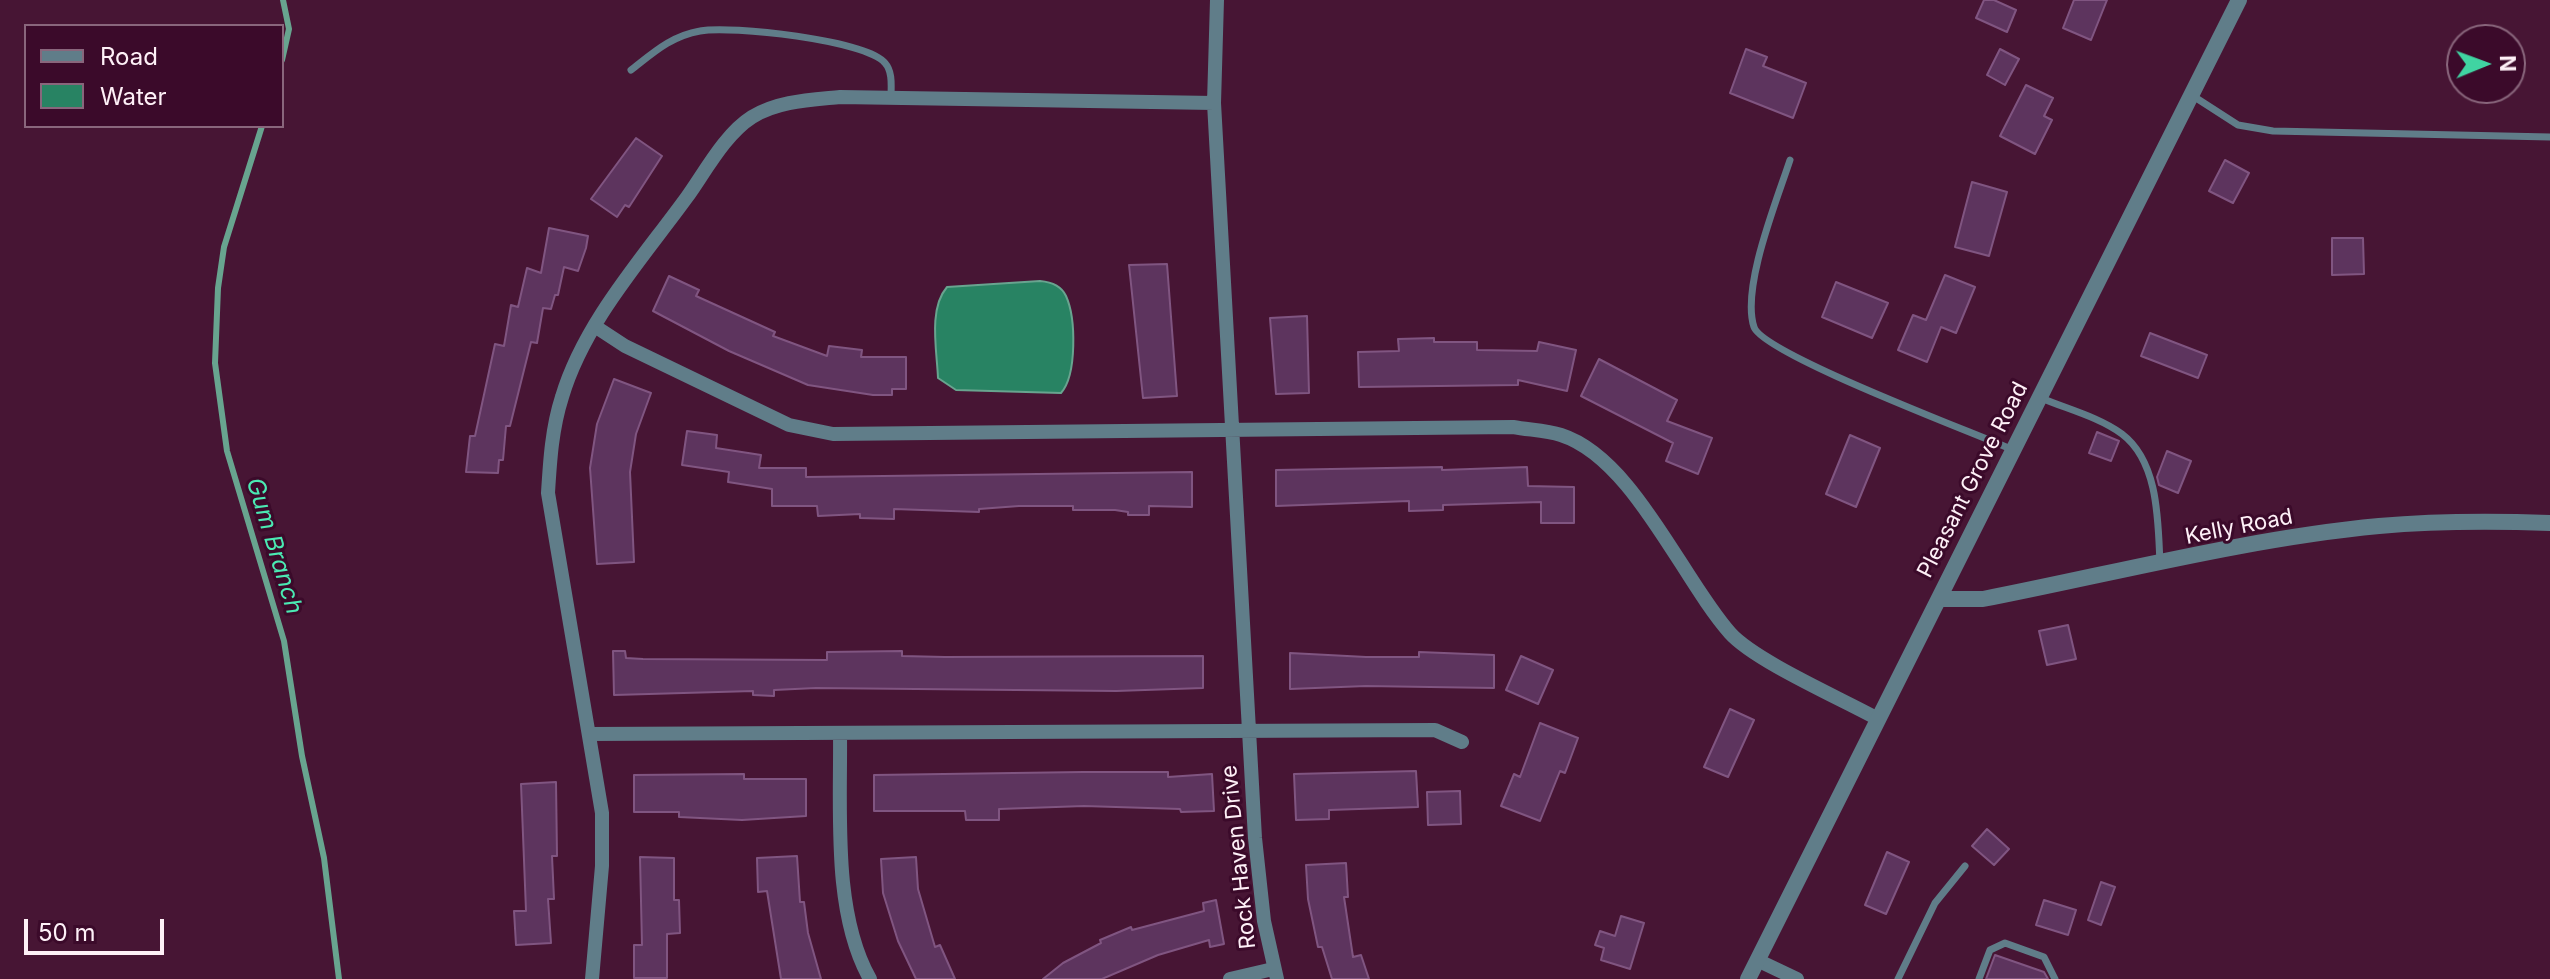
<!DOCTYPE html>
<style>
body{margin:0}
#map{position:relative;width:2550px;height:979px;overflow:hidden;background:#471534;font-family:Inter,sans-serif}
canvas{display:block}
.legend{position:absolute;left:24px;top:24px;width:260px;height:104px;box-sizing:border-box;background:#3b0a2a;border:2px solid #89667c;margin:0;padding:10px 14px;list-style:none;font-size:24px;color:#fef0f7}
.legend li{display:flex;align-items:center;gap:16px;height:40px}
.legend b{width:40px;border:2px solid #89667c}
.north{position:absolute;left:2446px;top:24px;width:80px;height:80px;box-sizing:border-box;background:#3b0a2a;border:2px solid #89667c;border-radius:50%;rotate:89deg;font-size:22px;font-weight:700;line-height:32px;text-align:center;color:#fef0f7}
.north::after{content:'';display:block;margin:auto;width:28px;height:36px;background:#40d4a2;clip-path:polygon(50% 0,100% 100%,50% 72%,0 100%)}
.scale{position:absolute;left:24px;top:919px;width:140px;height:36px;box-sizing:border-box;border:4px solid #fef0f7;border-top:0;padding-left:10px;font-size:24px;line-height:28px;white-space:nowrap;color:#fef0f7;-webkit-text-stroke:6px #3b0a2a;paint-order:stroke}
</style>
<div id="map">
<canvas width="2550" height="979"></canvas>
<ul class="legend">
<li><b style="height:10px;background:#607d89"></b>Road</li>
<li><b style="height:22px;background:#288363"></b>Water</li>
</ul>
<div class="north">N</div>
<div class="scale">50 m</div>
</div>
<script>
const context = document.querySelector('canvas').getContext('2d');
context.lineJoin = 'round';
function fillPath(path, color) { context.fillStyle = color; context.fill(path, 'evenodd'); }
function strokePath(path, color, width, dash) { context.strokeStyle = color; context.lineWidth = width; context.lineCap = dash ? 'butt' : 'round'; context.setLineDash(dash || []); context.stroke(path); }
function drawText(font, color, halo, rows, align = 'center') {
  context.font = font + ' Inter,sans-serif'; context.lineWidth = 6; context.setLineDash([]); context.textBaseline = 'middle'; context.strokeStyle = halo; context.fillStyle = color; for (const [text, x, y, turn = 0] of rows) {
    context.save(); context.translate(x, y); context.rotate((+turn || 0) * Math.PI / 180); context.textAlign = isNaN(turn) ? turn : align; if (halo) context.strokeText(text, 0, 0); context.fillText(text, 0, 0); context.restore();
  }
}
const water = new Path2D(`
 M1040 281C1051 282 1061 285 1066 296 1076 318 1077 375 1061 393L956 390 938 378C937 351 928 309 947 287Z`);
fillPath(water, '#288363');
strokePath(water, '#68a48f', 2);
strokePath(new Path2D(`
 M282 60 289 29 283 0
 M262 126 224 247 218 288 215 363 227 451 284 641 302 756 324 858 339 979`), '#68a48f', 6);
const building = new Path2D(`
 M1984 0H1994L2016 10 2007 32 1976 18Z
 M2074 0H2107L2091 40 2063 28Z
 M1746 49 1767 57 1763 66 1806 83 1793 118 1730 93Z
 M2000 49 2019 59 2005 85 1987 75Z
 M2026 85 2053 98 2044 116 2052 120 2035 154 2000 136Z
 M636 138 662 156 629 207 625 205 617 217 591 199Z
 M2225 160 2249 173 2233 203 2209 191Z
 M1972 182 2007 192 1989 256 1955 247Z
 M549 228 588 236 586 248 578 271 564 267 558 295H555L551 309 543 308 537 343 531 342 510 426H506L503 460H499L498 473 466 472 470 436H475L495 344 504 346 511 305 518 307 527 268 541 273Z
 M2332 238H2363L2364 274 2332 275Z
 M1167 264 1177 396 1143 398 1129 265Z
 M1945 275 1975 287 1956 333 1941 327 1927 362 1898 350 1913 315 1926 320Z
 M669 276 699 290 696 296 775 332 773 336 827 356 829 346 862 350 861 357H906V389H892V395H873L808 385 729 351 653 311Z
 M1836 282 1888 303 1872 338 1822 317Z
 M1307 316 1309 393 1276 394 1270 318Z
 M2150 333 2207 355 2198 378 2141 356Z
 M1434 338V342H1477V350L1537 351 1539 342 1576 350 1567 391 1518 380V385L1359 387 1358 352 1399 351 1398 339Z
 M1599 359 1677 400 1667 421 1712 438 1698 474 1666 461 1673 443 1581 396Z
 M614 379 651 393 636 434 630 472 634 562 597 564 590 468 597 424Z
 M687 431 717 435 716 448 761 455 759 468H806V477L1192 472V507L1149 506V515H1128V512L1115 510H1073V506H1019L979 509V512L894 509V519L860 518V514L818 516 817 506H772V489L728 482 729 472 682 465Z
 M2097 432 2119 441 2111 461 2089 453Z
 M1850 435 1880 448 1856 507 1826 494Z
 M2167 451 2191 461 2178 493 2159 485 2157 477Z
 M1442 467V470L1527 467 1528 486 1574 487V523H1541V502L1443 505V510L1409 511V501L1276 506V470Z
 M2068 625 2076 659 2047 665 2039 631Z
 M613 651H625L626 658 643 659 827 660V652L902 651V656L945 657 1203 656V688L1116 691 816 688 774 690V696L753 695V691L614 695Z
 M1419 652 1494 655V688L1366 686 1290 689V653L1366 657H1419Z
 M1521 656 1553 670 1538 704 1506 690Z
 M1730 709 1754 720 1728 777 1704 767Z
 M1540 723 1578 738 1565 773 1560 771 1540 821 1501 806 1514 774 1520 777Z
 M1416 771 1418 807 1329 810V819L1296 820 1294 774Z
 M1083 772H1168V777L1212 774 1214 811 1181 812 1180 809 1084 806 999 809V820H966L965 811H874V775Z
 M744 774V779H806V816L742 820 679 817V812H634V775Z
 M556 782 557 856H552L554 899H548L551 943 516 945 514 911H526L521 784Z
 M1460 791 1461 824 1428 825 1427 792Z
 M1987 829 2009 849 1994 865 1972 846Z
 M1887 852 1909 862 1886 914 1865 905Z
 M797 856 800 902H804L808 933 821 979H781L767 891 758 892 757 858Z
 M640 857 674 858V900H679L680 933 667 934V978H634V945H642Z
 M916 857 918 889 935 947 940 945 955 979H916L898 941 883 893 881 859Z
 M1346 863 1348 897H1344L1353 957 1361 955 1369 979H1332L1322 947H1318L1308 899 1306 865Z
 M2101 882 2115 887 2101 925 2088 920Z
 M1216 900 1224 944 1210 947 1209 940 1158 955 1102 979H1043L1063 963 1101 943 1100 940 1131 927 1132 930 1204 911 1203 903Z
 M2044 900 2076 910 2068 935 2036 925Z
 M1621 916 1644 923 1630 969 1601 960 1604 948 1595 945 1600 931 1615 936Z
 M1995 955 2044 972 2048 979H1986Z`);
fillPath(building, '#5d345e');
strokePath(building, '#805581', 2);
strokePath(new Path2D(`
 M631 70C653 53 671 36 700 31 730 25 866 40 885 63 893 72 891 86 891 98
 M2193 96 2238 125 2273 131 2550 137
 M1790 160C1777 200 1741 288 1754 327 1763 354 1975 433 2013 450
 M2041 398C2067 409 2099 417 2122 434 2159 462 2158 522 2160 564
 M1898 979 1935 903 1965 866
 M1979 979 1990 950 2005 943 2044 957 2055 979`), '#607d89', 7);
strokePath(new Path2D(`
 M1217 0 1214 103 1255 838 1264 921 1277 979
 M596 327 625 346 789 425 833 434 1513 427C1529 430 1546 430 1561 435 1633 458 1682 579 1730 633 1755 661 1842 699 1878 719
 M840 733C841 809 832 912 870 979
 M590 734 1435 730 1462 742
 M1757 960 1797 979
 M592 979 602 866V813L548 493C550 460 552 428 562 397 584 323 642 259 687 197 705 172 725 134 752 117 778 101 810 100 840 97L1214 103
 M1230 979 1273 969`), '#607d89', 14);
strokePath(new Path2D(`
 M1939 599H1983C2111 574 2250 538 2379 526 2436 521 2493 521 2550 523
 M1748 979 2239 0`), '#607d89', 16);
drawText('22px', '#fef0f7', '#3b0a2a', [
 ["Pleasant Grove Road",1973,480,-63],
 ["Kelly Road",2239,527,-11],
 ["Rock Haven Drive",1239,857,-96]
]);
drawText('italic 24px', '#4beab3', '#3b0a2a', [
 ["Gum Branch",274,546,73]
]);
</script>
